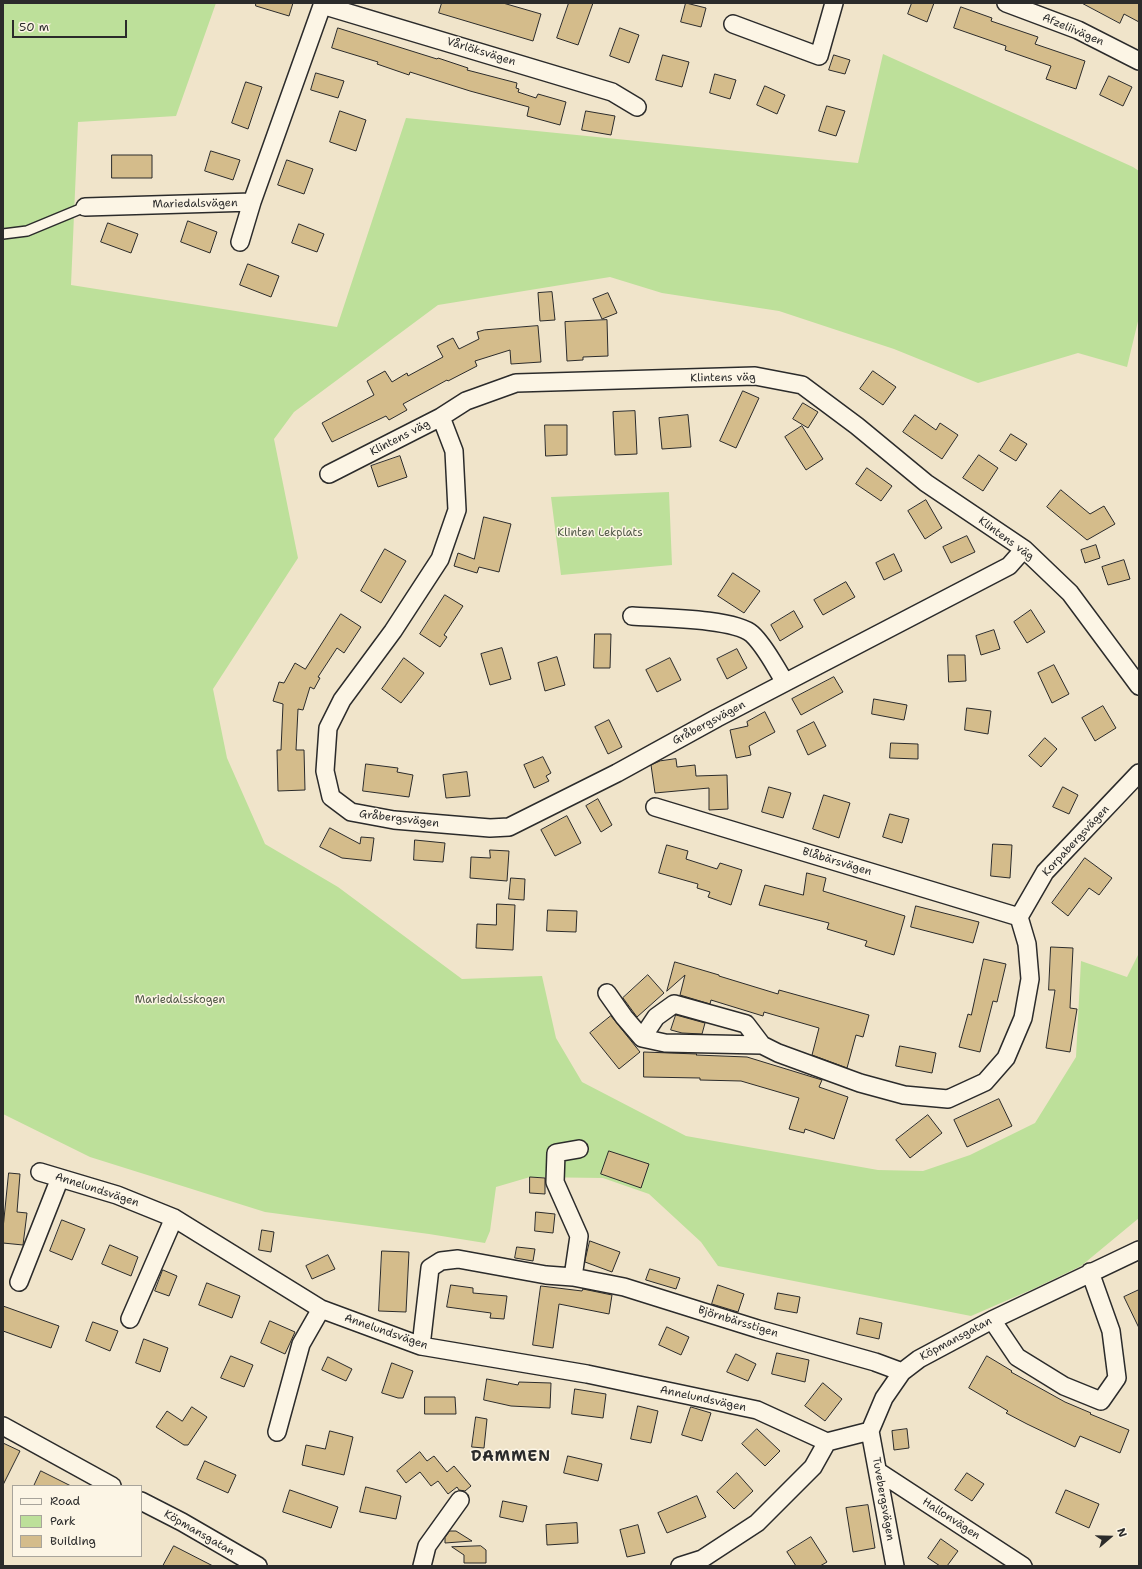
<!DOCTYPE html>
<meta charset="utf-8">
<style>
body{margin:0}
#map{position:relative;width:1142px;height:1569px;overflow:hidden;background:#f0e4ca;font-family:"Shantell Sans",sans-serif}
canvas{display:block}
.frame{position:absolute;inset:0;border:4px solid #2b2b2b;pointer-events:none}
.legend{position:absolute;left:12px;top:1485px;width:130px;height:72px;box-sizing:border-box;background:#fcf5e5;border:1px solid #a8a49b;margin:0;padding:5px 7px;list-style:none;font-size:12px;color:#2b2b2b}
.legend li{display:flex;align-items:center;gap:8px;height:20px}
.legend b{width:20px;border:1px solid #a8a49b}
.north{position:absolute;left:1090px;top:1517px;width:40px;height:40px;-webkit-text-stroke:3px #fcf5e5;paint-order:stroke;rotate:70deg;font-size:11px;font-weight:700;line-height:16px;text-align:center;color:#2b2b2b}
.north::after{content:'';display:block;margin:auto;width:14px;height:18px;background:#2b2b2b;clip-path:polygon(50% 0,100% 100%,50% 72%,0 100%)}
.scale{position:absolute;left:12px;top:20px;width:115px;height:18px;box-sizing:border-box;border:2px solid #2b2b2b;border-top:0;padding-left:5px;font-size:12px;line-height:14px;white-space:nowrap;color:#2b2b2b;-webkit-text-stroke:3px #fcf5e5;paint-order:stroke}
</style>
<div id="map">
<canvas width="1142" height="1569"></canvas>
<div class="frame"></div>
<ul class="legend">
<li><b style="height:5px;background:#fcf5e5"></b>Road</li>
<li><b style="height:11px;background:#bde09a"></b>Park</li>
<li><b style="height:11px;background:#d4bc8b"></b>Building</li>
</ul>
<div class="north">N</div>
<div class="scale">50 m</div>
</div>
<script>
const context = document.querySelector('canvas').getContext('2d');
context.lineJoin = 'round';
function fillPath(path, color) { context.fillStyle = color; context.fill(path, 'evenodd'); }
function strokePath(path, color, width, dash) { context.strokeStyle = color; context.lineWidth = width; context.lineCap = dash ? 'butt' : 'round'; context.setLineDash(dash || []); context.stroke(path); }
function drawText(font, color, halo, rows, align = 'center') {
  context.font = font + ' "Shantell Sans",sans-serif'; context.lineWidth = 3; context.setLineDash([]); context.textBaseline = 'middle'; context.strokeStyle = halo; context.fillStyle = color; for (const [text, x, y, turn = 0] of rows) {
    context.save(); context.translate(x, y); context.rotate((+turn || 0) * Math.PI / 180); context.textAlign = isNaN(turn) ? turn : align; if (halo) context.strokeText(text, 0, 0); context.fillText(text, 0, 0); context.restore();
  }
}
fillPath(new Path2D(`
 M3 3H216L176 116 78 122 71 285 337 327 406 118 858 163 883 54 1133 167 1139 171V317L1127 367 1078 353 978 383 894 349 779 311 662 293 610 277 438 305 294 412 274 439 298 558 213 689 227 758 265 844 338 887 462 979 542 976 556 1038 582 1082 686 1136 878 1170 923 1171 970 1155 1035 1123 1076 1057 1081 961 1127 977 1139 953V1218L1081 1266 1033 1289 971 1316 718 1266 701 1242 649 1194 603 1178 530 1177 496 1187 490 1231 485 1243 429 1234 265 1212 90 1157 3 1114Z
 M669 492 672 565 561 575 551 497Z`), '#bde09a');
const building = new Path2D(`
 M256 3H293L289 16 256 6Z
 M442 3H503L541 14 533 41 439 13Z
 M569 3H593L578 45 557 38Z
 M686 3 706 8 701 27 681 22Z
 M912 3H934L927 22 908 14Z
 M1082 3H1139V22L1124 14 1120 23Z
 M961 7 992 18 991 21 1038 37 1035 44 1085 61 1076 89 1046 79 1051 66 1005 50 1006 46 954 28Z
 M338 28 437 59 438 58 468 68 467 70 517 83 516 88 519 89 518 92 536 98 538 94 566 102 560 125 527 116 529 107 470 91 410 72 409 75 377 64 378 62 332 48Z
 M620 28 639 35 629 63 610 56Z
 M663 55 689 62 682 87 656 80Z
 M834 55 850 60 845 74 829 70Z
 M316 73 344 81 338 98 311 90Z
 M715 74 736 80 730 99 710 93Z
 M1109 76 1132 87 1123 106 1100 95Z
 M246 82 262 87 248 129 232 123Z
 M765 86 785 95 777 114 757 105Z
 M827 106 845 111 836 136 819 131Z
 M340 111 366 120 356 151 330 142Z
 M586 111 615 116 611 135 582 130Z
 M211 151 240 160 233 180 205 171Z
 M112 155H152V178H112Z
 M287 160 313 169 304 194 278 185Z
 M188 221 217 232 210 253 181 242Z
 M108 223 138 234 131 253 101 242Z
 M299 224 324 234 317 252 292 243Z
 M248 264 279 276 271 297 240 285Z
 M552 292 555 320 540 321 538 293Z
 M608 293 617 313 602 319 593 299Z
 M607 320 608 356 583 357V360L567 361 565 322Z
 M538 326 541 362 511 364 510 350 475 361 477 366 448 381 447 380 403 404 407 410 389 420 386 416 332 442 322 423 374 395 367 381 385 371 392 382 407 373 408 376 443 357 437 346 453 338 459 349 479 339 477 332 484 330Z
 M873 371 896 387 883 405 860 389Z
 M743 391 759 398 736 448 720 441Z
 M803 403 818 412 808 428 793 419Z
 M635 411 637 454 615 455 613 412Z
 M688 415 691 447 662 449 659 418Z
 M915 415 936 430 940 423 958 435 942 459 903 432Z
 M545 425H567V455L546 456Z
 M802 426 823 459 806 470 785 437Z
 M1011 434 1027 444 1016 461 1000 451Z
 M979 455 998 468 983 491 963 478Z
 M400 456 407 477 378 487 371 466Z
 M867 468 892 486 881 501 856 484Z
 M1061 490 1090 514 1104 506 1115 524 1087 540 1047 507Z
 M926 500 942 528 925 539 908 511Z
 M484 517 511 524 499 572 479 567 477 573 454 566 458 553 474 559Z
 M967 536 975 552 951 563 943 547Z
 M1096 545 1100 558 1085 563 1081 550Z
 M385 549 406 561 381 603 361 591Z
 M894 554 902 571 884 580 876 563Z
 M1124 560 1130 579 1108 585 1102 567Z
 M733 573 760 591 744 613 718 596Z
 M846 582 855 597 823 615 814 600Z
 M445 595 463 606 444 635 447 637 440 647 420 634Z
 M1031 610 1045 632 1027 643 1014 622Z
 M794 611 803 627 780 641 771 625Z
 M341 614 361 627 344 653 337 648 318 677 320 678 314 689 310 687 303 710 298 709 296 750H304L305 790 278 791 277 750H281L283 704 273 701 279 682 284 683 295 663 305 669Z
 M994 630 1000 649 981 655 976 636Z
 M595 634H611L610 668H594Z
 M502 648 511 679 490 685 481 654Z
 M737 649 747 668 727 679 717 659Z
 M948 655H965L966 681 949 682Z
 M557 657 565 685 545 691 538 663Z
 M404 658 424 673 401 703 382 689Z
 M670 658 681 680 657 692 646 670Z
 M1054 665 1069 694 1052 703 1038 673Z
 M834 677 843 692 801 715 792 699Z
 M874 699 907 705 904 720 872 714Z
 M1103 706 1116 728 1095 741 1082 718Z
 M967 708 991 711 988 734 965 730Z
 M765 712 775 732 749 746 751 755 736 758 730 730 748 726 747 722Z
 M609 720 622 747 608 754 595 727Z
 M814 722 826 746 808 755 797 731Z
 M1045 738 1057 749 1041 767 1029 756Z
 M891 743 918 744V759L890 758Z
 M543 757 551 773 546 776 549 781 534 788 524 765Z
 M676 759 677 767 695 765 696 776 727 775 728 809 709 810V788L655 793 651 765 660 761Z
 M366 764 398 768 397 772 413 775 409 797 363 791Z
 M467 772 470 796 446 798 443 775Z
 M769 787 791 793 783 818 762 812Z
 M1063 787 1078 795 1069 814 1053 807Z
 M824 795 850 803 839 838 813 829Z
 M598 799 612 825 601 832 586 806Z
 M890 814 909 819 902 843 883 837Z
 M567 816 581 843 555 856 541 830Z
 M330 828 360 844 361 837 374 838 371 861 342 858 320 847Z
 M415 840 445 843 443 862 414 860Z
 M993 844 1012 845 1010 878 991 876Z
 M667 845 688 851 686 859 717 869 720 863 742 870 731 905 708 897 710 892 697 888 698 884 659 873Z
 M490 850 509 851 507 881 470 878 471 857 490 858Z
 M1085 858 1112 878 1099 895 1089 888 1068 916 1052 903Z
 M807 873 826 878 823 891 905 916 894 955 865 946 867 941 827 929 829 923 759 905 765 885 803 895Z
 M511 878 525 879 524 900 509 899Z
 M497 904 515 905 513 950 476 948 477 924 496 925Z
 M916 906 979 922 973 943 911 927Z
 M548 910 577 911 576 932 547 931Z
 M1051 947 1073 948 1070 1008 1077 1009 1070 1052 1046 1048 1055 990H1049Z
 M984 959 1006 964 997 1002 993 1001 980 1052 959 1047 968 1014 971 1015Z
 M675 962 719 975V976L778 994 779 990 869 1015 863 1037 856 1035 847 1068 812 1055 819 1028 764 1012 763 1016 711 1000 710 1004 680 995 685 975 667 991Z
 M648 975 664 993 637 1017 623 998Z
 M676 1015 705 1023 702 1034 682 1033 671 1030Z
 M611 1016 640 1052 619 1069 590 1033Z
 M900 1046 936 1053 932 1073 896 1066Z
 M644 1052 697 1054 696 1055 747 1057 822 1080 819 1087 848 1097 834 1139 805 1129 804 1133 789 1129 799 1098 741 1081 700 1080V1078L644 1077Z
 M999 1099 1012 1126 967 1147 954 1120Z
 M928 1115 942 1133 910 1158 896 1140Z
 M609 1151 649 1164 641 1188 601 1174Z
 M9 1173 20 1174 17 1212 27 1213 23 1245 3 1243V1229Z
 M530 1177 545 1178V1194L530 1193Z
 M536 1212 555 1214 553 1233 535 1231Z
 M62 1220 85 1229 72 1260 50 1251Z
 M262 1230 274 1232 271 1252 259 1250Z
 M590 1241 620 1252 612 1272 585 1262Z
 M110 1245 138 1257 131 1276 102 1264Z
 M517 1247 535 1249 533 1261 515 1258Z
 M382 1251 409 1252 406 1312 379 1311Z
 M328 1255 335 1269 312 1279 306 1266Z
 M650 1269 680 1278 676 1289 646 1280Z
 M163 1270 177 1276 169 1296 155 1291Z
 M207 1283 240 1296 232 1318 199 1305Z
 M451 1285 473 1288V1293L507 1296 504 1319 490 1318 491 1313 447 1307Z
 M718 1285 744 1294 738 1312 712 1304Z
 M541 1286 582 1291 583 1289 612 1295 609 1314 559 1304 553 1348 533 1345Z
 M1139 1290V1328L1124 1297Z
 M778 1293 800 1297 797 1313 775 1309Z
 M3 1306 59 1326 51 1348 3 1331Z
 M860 1318 882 1323 879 1339 857 1334Z
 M270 1321 295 1332 285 1354 261 1343Z
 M93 1322 118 1331 110 1351 86 1341Z
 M667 1327 689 1337 681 1355 659 1345Z
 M144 1339 168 1348 160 1372 136 1363Z
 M777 1353 809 1360 805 1382 772 1374Z
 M736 1354 756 1364 748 1381 727 1372Z
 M231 1356 253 1365 244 1387 221 1378Z
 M987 1356 1012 1371 1011 1372 1065 1402 1091 1413 1090 1414 1129 1430 1120 1453 1080 1436 1075 1447 1027 1424 1006 1413 1008 1411 969 1388Z
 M328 1357 352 1369 346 1381 322 1370Z
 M392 1363 413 1371 403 1398H398L382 1393Z
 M487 1379 518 1385 519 1382 551 1383 550 1408 511 1406 484 1400Z
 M823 1383 842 1399 825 1421 805 1406Z
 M575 1389 606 1394 603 1418 572 1414Z
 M425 1397H455L456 1414H425Z
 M638 1406 658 1411 651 1443 631 1439Z
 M192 1407 207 1417 188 1445H184L156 1427 167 1411 182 1421Z
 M691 1407 711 1413 702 1441 682 1435Z
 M476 1417 487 1419 484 1448 472 1447Z
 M757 1429 780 1451 765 1466 742 1444Z
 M907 1429 909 1448 894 1450 892 1431Z
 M330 1431 353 1437 344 1475 302 1465 306 1445 325 1449Z
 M3 1443 20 1451 3 1485Z
 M420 1452 427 1461 434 1456 447 1472 454 1466 471 1486 465 1491 459 1490 457 1487 448 1494 438 1481 431 1486 420 1472 406 1483 397 1471Z
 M568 1456 602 1464 598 1481 564 1473Z
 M205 1461 236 1475 228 1493 197 1479Z
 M41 1471 71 1486H34Z
 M737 1473 753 1491 734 1509 717 1492Z
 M967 1473 984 1484 972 1501 955 1490Z
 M366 1487 401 1496 396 1519 360 1512Z
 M290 1490 338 1507 331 1528 283 1512Z
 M1066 1490 1099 1504 1089 1528 1056 1513Z
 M697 1496 706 1517 667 1533 658 1513Z
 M503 1501 527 1506 523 1522 500 1517Z
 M868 1505 875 1548 853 1552 846 1508Z
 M577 1523 578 1543 547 1545 546 1525Z
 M638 1525 645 1553 627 1557 620 1530Z
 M450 1531H456L472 1541 445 1543V1538Z
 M811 1537 827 1562 820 1566H796L787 1552Z
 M941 1539 958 1551 947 1566H940L928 1558Z
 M174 1546 213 1566H163Z
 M481 1546 486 1550V1563H464V1555L452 1547Z`);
fillPath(building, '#d4bc8b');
strokePath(building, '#2b2b2b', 1);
const service = new Path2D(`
 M3 234 27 231 85 207`);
const minor = new Path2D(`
 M1006 3 1078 30 1139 61
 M322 5 612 92 637 107
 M733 24 819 56 834 3
 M85 207 252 202 323 3
 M240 242 252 202
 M441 417 454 451 457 510 440 559 393 631 342 700 328 728 325 771 331 797 351 812 394 820 490 828 509 827 617 773 717 718 1009 566 1024 549
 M329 474 441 417 466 401 516 383 755 376 802 385 857 426 926 483 1024 549 1070 593 1139 686
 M632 616C657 618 734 618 752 634 766 647 775 667 785 682
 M655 807 1019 917
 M607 993 624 1017 642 1038 665 1043 762 1045 778 1053 860 1083 904 1095 948 1099 985 1082 1006 1058 1023 1018 1030 979 1027 944 1019 917 1045 872 1139 773
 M642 1038 656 1017 674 1004 746 1024 762 1045
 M40 1172 117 1195 174 1218 321 1309 421 1346 587 1374 757 1410 827 1442
 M573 1277 579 1236 555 1182 556 1153 579 1149
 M19 1282 60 1178
 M130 1319 174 1218
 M992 1320 1017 1357 1064 1386 1101 1401 1117 1378 1111 1331 1090 1272
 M421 1346 430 1268 441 1261 458 1259 546 1275 573 1277 624 1287 758 1329 875 1362 902 1372
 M3 1426 112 1486
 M870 1431 895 1566
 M277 1432 301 1344 321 1309
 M879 1472 1023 1566
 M141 1501 182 1522 258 1566
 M422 1566 427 1546 460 1500
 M680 1566 702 1559 757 1523 813 1467 827 1442 870 1431 884 1398 902 1372 919 1359 992 1320 1139 1250`);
strokePath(service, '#2b2b2b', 12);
strokePath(minor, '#2b2b2b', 20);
strokePath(service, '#fcf5e5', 9);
strokePath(minor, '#fcf5e5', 17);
drawText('11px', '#2b2b2b', '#fcf5e5', [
 ["Afzeliivägen",1073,30,23],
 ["Vårlöksvägen",481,52,17],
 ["Mariedalsvägen",195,204,-1],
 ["Klintens väg",723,378,-1],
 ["Klintens väg",400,438,-27],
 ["Klintens väg",1006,539,36],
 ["Gråbergsvägen",709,723,-28],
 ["Gråbergsvägen",399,819,7],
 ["Korpabergsvägen",1076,841,-47],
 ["Blåbärsvägen",837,862,17],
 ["Annelundsvägen",97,1190,18],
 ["Björnbärsstigen",738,1322,17],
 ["Annelundsvägen",386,1332,19],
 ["Köpmansgatan",956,1339,-28],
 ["Annelundsvägen",703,1399,12],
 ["Tuvebergsvägen",883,1499,80],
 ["Hallonvägen",951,1519,33],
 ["Köpmansgatan",199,1533,30]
]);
drawText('11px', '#505847', '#fcf5e5', [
 ["Klinten Lekplats",600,533],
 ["Mariedalsskogen",180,1000]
]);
context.letterSpacing = '1px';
drawText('bold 15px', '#2b2b2b', '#fcf5e5', [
 ["DAMMEN",511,1457]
]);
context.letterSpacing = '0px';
</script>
